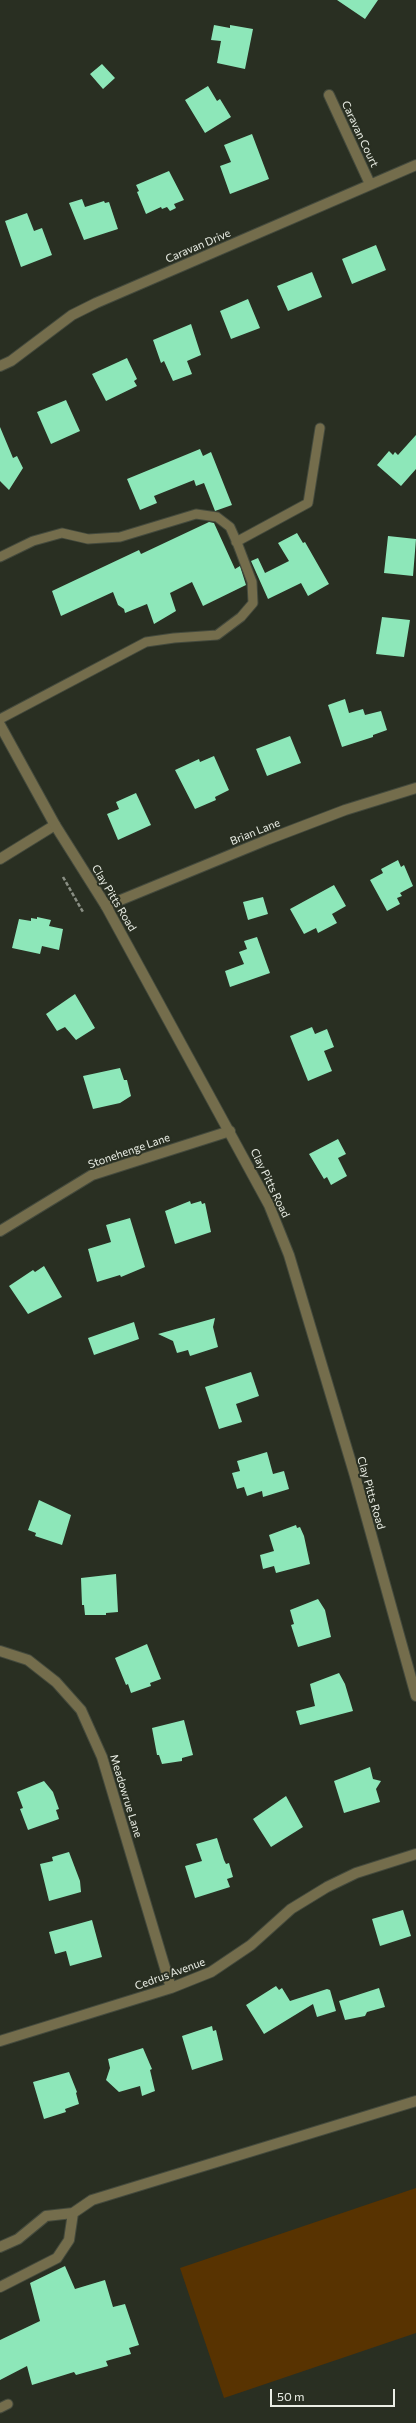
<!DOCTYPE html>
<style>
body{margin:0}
#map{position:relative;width:416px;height:2423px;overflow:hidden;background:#292f22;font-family:Commissioner,sans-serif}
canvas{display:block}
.scale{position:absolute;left:270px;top:2389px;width:125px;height:18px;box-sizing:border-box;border:2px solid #eaeee5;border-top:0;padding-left:5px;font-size:12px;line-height:14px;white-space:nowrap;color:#eaeee5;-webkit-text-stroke:3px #292f22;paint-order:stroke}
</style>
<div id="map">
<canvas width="416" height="2423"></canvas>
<div class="scale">50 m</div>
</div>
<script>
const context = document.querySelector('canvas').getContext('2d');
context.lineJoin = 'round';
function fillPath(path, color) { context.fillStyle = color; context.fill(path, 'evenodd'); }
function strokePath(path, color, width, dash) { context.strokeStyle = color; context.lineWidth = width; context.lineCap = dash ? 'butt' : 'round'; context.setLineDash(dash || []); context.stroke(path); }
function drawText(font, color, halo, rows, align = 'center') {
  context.font = font + ' Commissioner,sans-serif'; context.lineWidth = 4; context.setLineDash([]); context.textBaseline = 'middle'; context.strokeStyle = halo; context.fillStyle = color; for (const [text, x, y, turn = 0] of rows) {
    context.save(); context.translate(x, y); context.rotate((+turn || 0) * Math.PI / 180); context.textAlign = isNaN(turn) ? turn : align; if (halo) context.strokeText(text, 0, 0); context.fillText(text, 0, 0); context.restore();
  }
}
fillPath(new Path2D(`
 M416 2188V2333L224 2398 180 2268Z`), '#583301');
fillPath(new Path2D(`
 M337 0H378L365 19Z
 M214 25 230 28V25L253 29 245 69 217 63 221 41 211 40Z
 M102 64 115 78 103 89 90 74Z
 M208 86 217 101 220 99 231 117 205 133 185 100Z
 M252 134 269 179 230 194 220 166 231 162 224 145Z
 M169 171 184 200 174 204 176 208 170 211 167 207 162 209 161 207 146 214 137 192 139 191 136 185Z
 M82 199 85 207 104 201 105 203 109 202 118 229 84 240 69 203Z
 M27 213 34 231 42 228 52 255 21 267 5 221Z
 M376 245 386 270 352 284 342 259Z
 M312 272 322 297 288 311 277 286Z
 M248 299 260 328 231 339 220 311Z
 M191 324 201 355 187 361 192 374 173 381 164 361 161 363 153 340Z
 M127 358 137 379 134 381 137 386 106 401 92 374Z
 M66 400 80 431 51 444 37 412Z
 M0 427 13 458 17 456 23 468 9 490 0 481Z
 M416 435V469L401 486 377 465 389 451 393 455 395 452 398 455Z
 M200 449 203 456 211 452 232 505 215 511 204 483 196 486 194 480 154 496 157 503 140 510 127 479Z
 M209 522 214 523 235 569 240 566 246 585 203 606 192 582 170 593 176 611 154 624 147 604 125 613 124 609 118 605 113 592 61 616 52 591 139 550 141 554Z
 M297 533 303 543 305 542 329 584 308 596 301 583 268 599 251 561 258 558 265 573 289 561 278 543Z
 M388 536 416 539 413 576 384 573Z
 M382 617 410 620 404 657 376 654Z
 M345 699 349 713 363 709 365 715 381 711 387 730 373 735V737L342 747 328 705Z
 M290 736 301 763 267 776 256 749Z
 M214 756 229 790 215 797 216 800 195 809 175 770 199 759 200 762Z
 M136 793 151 825 118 840 107 814 119 809 116 802Z
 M398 860 401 867 404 865 413 886 400 893 402 896 397 898 400 904 387 911 370 880 383 873 381 869Z
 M334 885 346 906 332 914 337 923 318 933 316 928 304 934 290 909Z
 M263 897 268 914 248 920 243 902Z
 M37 917 51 920 49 926 63 929 59 950 42 946 40 954 12 948 19 919 31 921V918L37 919Z
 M257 937 270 973 230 987 225 971 244 964 239 952 247 949 244 941Z
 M75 994 95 1028 76 1040 65 1027 57 1031 46 1014Z
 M312 1027 315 1034 327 1029 334 1047 324 1051 332 1071 308 1081 290 1036Z
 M120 1068 124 1080H127L131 1096 120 1103 93 1109 83 1076Z
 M338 1139 346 1154 338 1158 347 1176 331 1185 327 1177 324 1179 309 1154Z
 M190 1201 191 1204 201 1201 202 1204 205 1203 211 1232 175 1244 165 1211Z
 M130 1218 145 1267 121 1277 120 1275 97 1282 88 1249 111 1242 106 1225Z
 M44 1266 62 1297 28 1314 9 1286 33 1270 35 1272Z
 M215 1318 213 1327 218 1347 190 1356 188 1350 177 1353 173 1341 158 1334Z
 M134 1322 139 1339 94 1355 88 1338Z
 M251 1372 259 1396 236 1404 242 1422 219 1429 205 1387Z
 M267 1452 273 1474 284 1471 289 1489 263 1497 262 1491 247 1496 244 1487 237 1489 232 1473 240 1471 237 1461Z
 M39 1500 71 1515 62 1545 35 1536 36 1533 28 1530Z
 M296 1525 297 1528 300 1527 304 1536 310 1564 276 1573 274 1566 263 1569 260 1555 274 1551 269 1535Z
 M116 1574 118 1612 106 1613V1615H85L84 1605H82L81 1578Z
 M318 1599 325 1610 331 1637 298 1647 291 1625 294 1624 290 1610Z
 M147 1644 161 1679 150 1683 151 1686 131 1693 128 1684 126 1685 115 1658Z
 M339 1673 345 1684 353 1711 300 1725 296 1711 315 1706 310 1684Z
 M184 1720 193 1755 182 1758V1761L162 1764 159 1755H157L152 1728Z
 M370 1767 373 1779 381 1781 376 1789 380 1802 344 1813 334 1781Z
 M44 1781 53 1792 59 1809 56 1810 59 1819 28 1830 20 1809 23 1808 17 1792Z
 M286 1796 303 1827 271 1847 253 1819Z
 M217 1838 224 1860 226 1864 229 1863 233 1877 227 1879 230 1887 195 1898 185 1866 202 1861 196 1844Z
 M69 1852 80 1881 81 1892 49 1901 40 1864 53 1861 52 1857Z
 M403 1910 411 1936 380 1946 372 1919Z
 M92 1920 102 1957 70 1966 66 1951 55 1954 49 1932Z
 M276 1986 279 1990 282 1988 290 2001 327 1989 330 1990 336 2011 317 2017 313 2004 264 2034 246 2005Z
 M379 1988 385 2007 367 2012 365 2016 345 2020 339 2001Z
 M212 2026 213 2031 216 2030 223 2060 192 2070 182 2036Z
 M143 2048 152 2069 150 2070 155 2091 142 2096 140 2086 119 2092 106 2080 110 2068 108 2059Z
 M69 2072 77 2092 76 2093 79 2104 65 2109 66 2112 44 2119 33 2082Z
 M65 2266 75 2289 105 2280 113 2307 125 2304 139 2345 129 2348 131 2354 106 2361 108 2366 76 2375 74 2372 32 2385 27 2366 0 2380V2340L40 2321 30 2283Z`), '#8de7b9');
const service = new Path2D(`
 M236 542 308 503 320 428
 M0 557 33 541 62 533 88 539 120 537 196 514 217 517 230 527 238 545 252 582 253 603 241 617 217 635 174 638 146 642 0 719
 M0 2408 8 2404`);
const minor = new Path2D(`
 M329 95 370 184
 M0 366 11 361 72 315 96 303 416 165
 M0 859 55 825
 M106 906 269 839 345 810 416 788
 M0 1231 92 1175 230 1131
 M0 1651 28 1660 56 1682 81 1710 102 1757 171 1988
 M0 2041 171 1988 211 1972 251 1945 291 1909 327 1887 356 1873 416 1854
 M0 2247 18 2239 46 2216 73 2213 92 2200 416 2101
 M0 2287 57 2258 69 2240 73 2213`);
const tertiary = new Path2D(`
 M0 725 55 825 106 906 269 1205 289 1255 355 1476 416 1696`);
strokePath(service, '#444a3d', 11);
strokePath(minor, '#444a3d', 12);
strokePath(tertiary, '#444a3d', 12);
strokePath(new Path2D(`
 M63 877 83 912`), '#8a8f84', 2.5, [4, 2]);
strokePath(service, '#746d4c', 9);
strokePath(minor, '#746d4c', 10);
strokePath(tertiary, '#746d4c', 10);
drawText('11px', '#eaeee5', '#292f22', [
 ["Caravan Court",360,134,65],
 ["Caravan Drive",198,246,-23],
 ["Brian Lane",255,832,-22],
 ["Clay Pitts Road",114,898,59],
 ["Stonehenge Lane",129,1151,-19],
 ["Clay Pitts Road",270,1183,64],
 ["Clay Pitts Road",371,1493,74],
 ["Meadowrue Lane",126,1796,73],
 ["Cedrus Avenue",170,1974,-20]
]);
</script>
